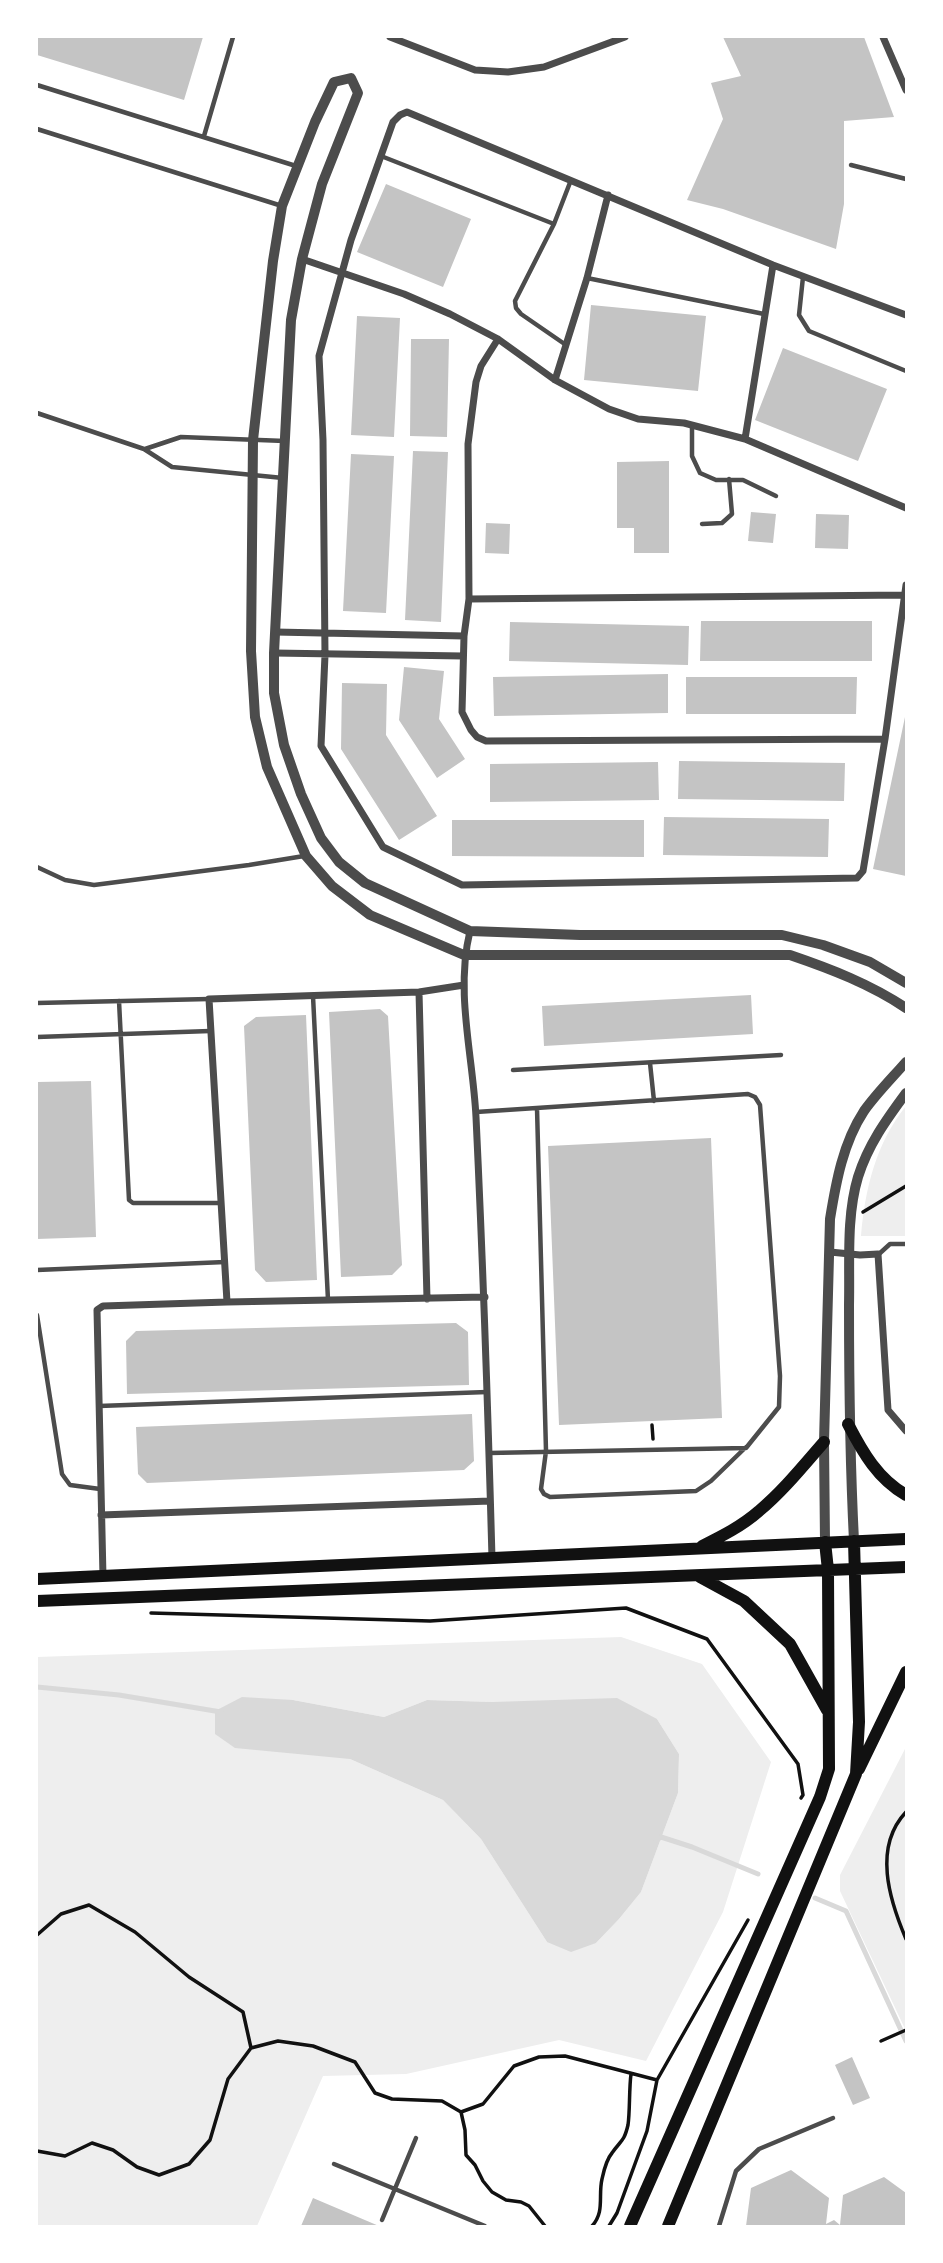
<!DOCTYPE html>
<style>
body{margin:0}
#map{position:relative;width:943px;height:2263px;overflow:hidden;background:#fff;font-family:Merriweather,serif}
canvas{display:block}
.frame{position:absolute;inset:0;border:38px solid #fff;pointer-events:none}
</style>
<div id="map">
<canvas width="943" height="2263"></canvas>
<div class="frame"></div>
</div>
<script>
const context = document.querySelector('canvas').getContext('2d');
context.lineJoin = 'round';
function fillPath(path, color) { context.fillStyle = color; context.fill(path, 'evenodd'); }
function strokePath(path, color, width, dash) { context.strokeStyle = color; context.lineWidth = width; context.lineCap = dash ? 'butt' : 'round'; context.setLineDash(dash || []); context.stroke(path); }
fillPath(new Path2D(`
 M906 1106V1236H861C865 1189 876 1143 906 1106Z
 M621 1637 702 1664 771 1762 723 1912 646 2061 559 2040 406 2074 323 2076 257 2226H37V1657ZM293 1700 384 1717 427 1700 493 1702 657 1719 679 1754 678 1793 641 1892 619 1919 596 1943 547 1942 481 1839 443 1800 350 1759Z
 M906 1747V2031L840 1891V1875Z`), '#eee');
fillPath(new Path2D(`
 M242 1697 293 1700 384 1717 427 1700 493 1702 617 1698 657 1719 679 1754 678 1793 641 1892 619 1919 596 1943 571 1952 547 1942 481 1839 443 1800 350 1759 235 1748 215 1734V1711Z`), '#d9d9d9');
strokePath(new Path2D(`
 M37 1687 119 1695 221 1712
 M656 1840 661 1837 692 1847 758 1874
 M815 1898 846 1911 906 2041`), '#d9d9d9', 5);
fillPath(new Path2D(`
 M37 37H203L184 100 37 55Z
 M723 37H864L894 117 844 121V204L836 249 723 209 687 200 723 119 711 83 741 76Z
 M386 184 471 219 443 287 357 252Z
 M591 305 706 316 698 391 584 380Z
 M357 316 400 318 394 437 351 435Z
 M411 339H449L447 437 410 436Z
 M783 348 887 389 858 461 755 420Z
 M413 451 448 452 441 622 405 620Z
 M351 454 394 456 386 613 343 611Z
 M669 461V553H634V528H617V462Z
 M751 512 776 514 773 543 748 541Z
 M816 514 849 515 848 549 815 548Z
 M486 523 510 524 509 554 485 553Z
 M701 621H872V661H700Z
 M510 622 689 626 688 665 509 661Z
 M404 667 444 671 439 719 465 759 437 778 399 720Z
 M668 674V713L494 716 493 677Z
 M686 677H857L856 714H686Z
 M342 683 387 684 386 735 437 816 399 840 341 749Z
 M905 717H906V876L873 869Z
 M679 761 845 763 844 801 678 799Z
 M658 762 659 800 490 802V764Z
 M664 817 829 819 828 857 663 855Z
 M452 820H644V857L452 856Z
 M751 995 753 1034 544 1046 542 1006Z
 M380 1009 388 1016 402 1265 392 1275 341 1277 329 1012Z
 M306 1015 317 1280 266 1282 255 1270 244 1026 256 1017Z
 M91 1081 96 1237 37 1239V1082Z
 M711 1138 722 1418 559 1425 548 1146Z
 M456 1323 468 1332 469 1385 127 1394 126 1341 136 1331Z
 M472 1414 474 1461 464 1470 147 1483 138 1474 136 1427Z
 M852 2057 870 2098 853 2105 835 2065Z
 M791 2170 829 2198 826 2224 834 2220 840 2225 843 2195 884 2177 906 2193V2226H746L751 2188Z
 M313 2198 379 2226H301Z`), '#c4c4c4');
strokePath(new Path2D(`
 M863 1212 906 1186
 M652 1425 653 1439
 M151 1613 430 1621 626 1608 707 1639 798 1764 803 1795 801 1798
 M906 1812C873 1847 889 1899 906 1939
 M37 1935 61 1914 89 1905 135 1932 189 1977 243 2012 251 2048
 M881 2041 906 2030
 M461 2112 465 2130 466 2155 475 2165 483 2181 492 2192 506 2200 521 2202 529 2206 545 2226
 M37 2151 65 2156 92 2143 113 2150 137 2167 159 2175 189 2164 210 2140 228 2079 251 2048 278 2041 313 2046 355 2062 375 2093 392 2099 442 2101 461 2112 483 2104 514 2066 539 2057 565 2056 657 2080
 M592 2226C605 2212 598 2196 602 2179 604 2170 606 2160 612 2153 621 2140 624 2142 628 2125 630 2112 629 2089 631 2074
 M609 2226 617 2213 647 2131 657 2080 748 1920`), '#111', 3.5);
strokePath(new Path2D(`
 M37 85 296 166
 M37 129 282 206
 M204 136 233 37
 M381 156 554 224
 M851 165 906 179
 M803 277 799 315 809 331 906 371
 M587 278 764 314
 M566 345 521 314 516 308 515 301 554 224 571 180
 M37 413 144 449 172 467 283 478
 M692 426V456L700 473 716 480H743L776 496
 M145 449 181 437 285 441
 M702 524 722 523 732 514 729 479
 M37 867 65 880 94 885 249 865 304 856
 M313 996 328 1300
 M119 1001 129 1200 133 1203H221
 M37 1003 209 999
 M37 1037 210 1031
 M650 1063 654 1101
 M513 1070 781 1055
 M537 1108 546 1451 541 1489 544 1494 550 1497 696 1491 711 1481 745 1448
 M476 1112 748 1094 755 1097 760 1105 780 1376 779 1407 746 1448 489 1453
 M879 1254 890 1244H906
 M37 1270 225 1262
 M37 1315 62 1474 70 1485 100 1489
 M99 1406 487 1392
 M334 2164 485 2226
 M382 2220 416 2138
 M719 2226 736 2171 759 2149 833 2118`), '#4c4c4c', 4.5);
strokePath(new Path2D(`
 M390 37 475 70 508 72 544 67 625 37
 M883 37 906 90
 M302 259 404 294 450 314 498 339 555 380 609 409 638 419 684 423 745 439 906 508
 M906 315 773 265 407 112 400 115 393 122 351 240 319 356 323 440 325 655 321 746 383 847 462 885 857 878 863 871 885 739 906 585
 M498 339 481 366 476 382 468 444 469 599 464 636 462 712 471 730 477 737 486 741 885 739
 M555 380 587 278 608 195
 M745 439 773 265
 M469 599 906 595
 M275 632 464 636
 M274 653 463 656
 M470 931C455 992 473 1056 476 1117 483 1264 488 1411 492 1558
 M419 992 427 1299
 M830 1252 860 1255 878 1254 888 1410 906 1431
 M227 1302 209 999 419 992 464 985
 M101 1515 490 1501
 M103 1577 97 1310 103 1306 227 1302 485 1297`), '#4c4c4c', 7);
strokePath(new Path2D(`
 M906 983 870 962 823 945 782 935H580L470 931 365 883 339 862 321 838 301 794 284 745 274 693V653L291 320 302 259 322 184 358 93 351 78 334 82 315 122 282 206 273 261 253 440 251 651 255 717 267 767 306 856 332 886 370 915 464 955H790C831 969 870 984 906 1008
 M854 1541C850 1462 849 1384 849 1305 850 1263 846 1217 858 1177 868 1145 886 1120 906 1093
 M825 1542 824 1442 830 1219C836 1182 843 1143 864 1111 876 1094 892 1078 906 1062`), '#4c4c4c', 10);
strokePath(new Path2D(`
 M848 1424C863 1453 878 1479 906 1495
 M702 1546C722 1536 742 1526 759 1511 783 1491 803 1466 824 1442
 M700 1577 744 1601 790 1644 827 1710
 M37 1579 906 1539
 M37 1601 906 1567
 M859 1769 906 1672
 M630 2226 820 1797 829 1769 828 1570 825 1542
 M668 2226 856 1774 859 1722 854 1541`), '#111', 12);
</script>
